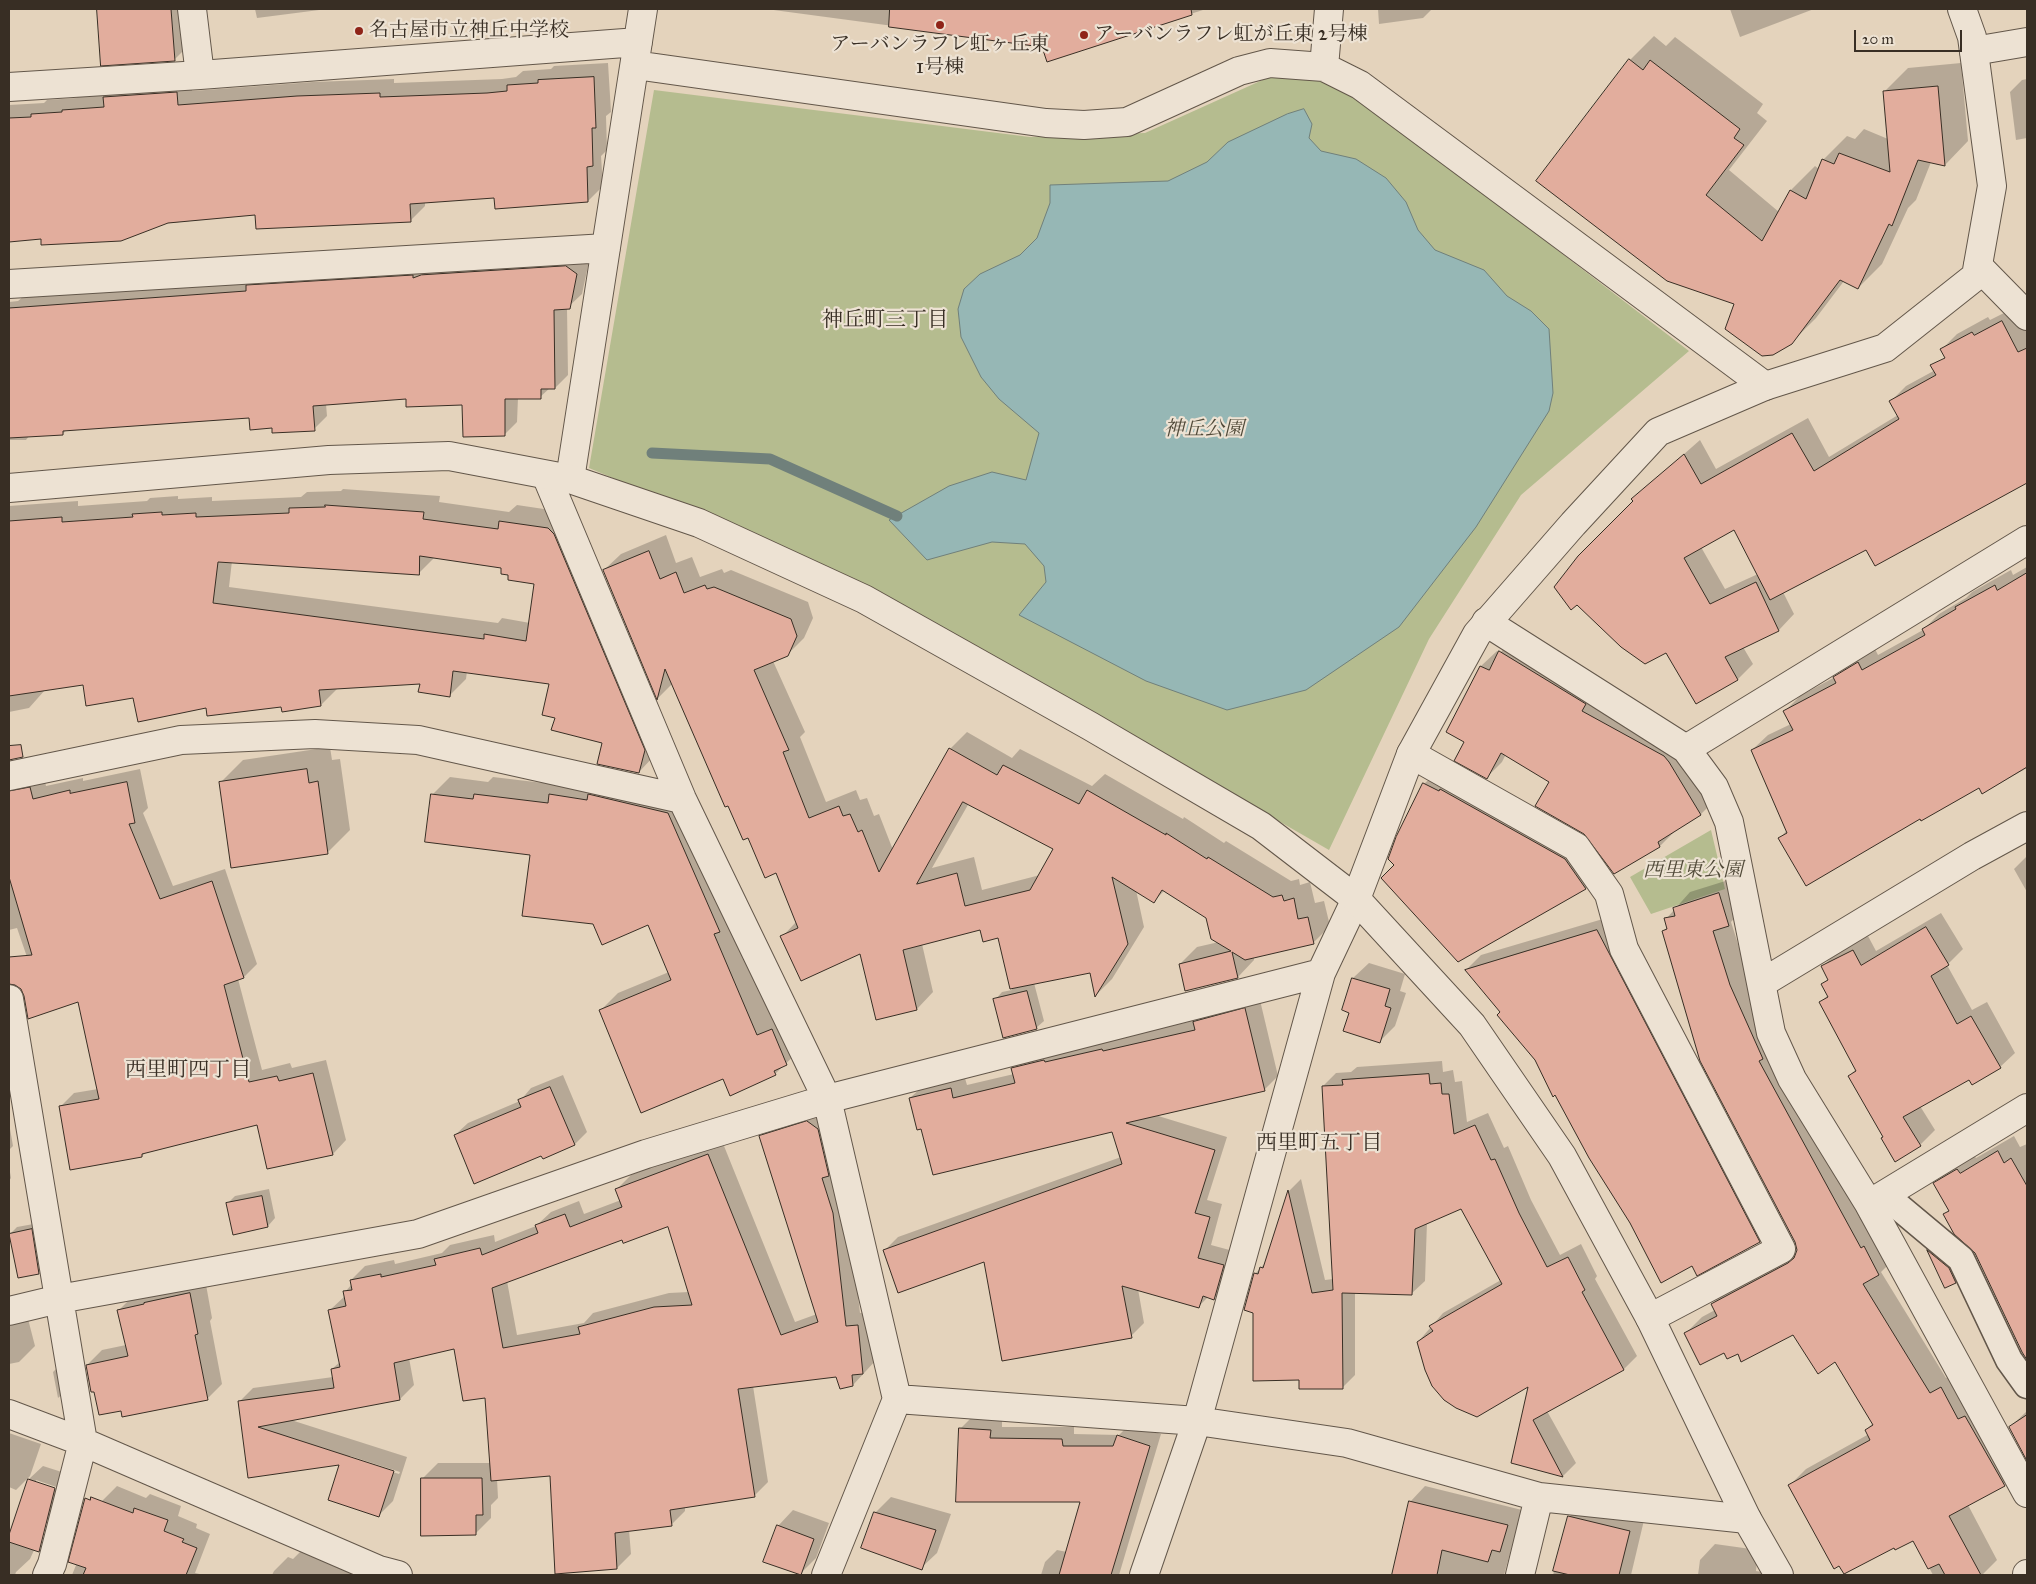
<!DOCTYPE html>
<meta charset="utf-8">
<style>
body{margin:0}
#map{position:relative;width:2036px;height:1584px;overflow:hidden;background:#e4d3bc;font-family:"IM FELL Great Primer",serif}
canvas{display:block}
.frame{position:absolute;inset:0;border:10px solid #382e24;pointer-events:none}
.scale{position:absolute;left:1854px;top:30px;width:108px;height:22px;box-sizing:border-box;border:2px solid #382e24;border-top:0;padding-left:6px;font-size:15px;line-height:18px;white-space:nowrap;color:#382e24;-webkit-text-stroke:4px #ede2d3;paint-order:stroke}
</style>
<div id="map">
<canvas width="2036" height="1584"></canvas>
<div class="frame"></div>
<div class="scale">20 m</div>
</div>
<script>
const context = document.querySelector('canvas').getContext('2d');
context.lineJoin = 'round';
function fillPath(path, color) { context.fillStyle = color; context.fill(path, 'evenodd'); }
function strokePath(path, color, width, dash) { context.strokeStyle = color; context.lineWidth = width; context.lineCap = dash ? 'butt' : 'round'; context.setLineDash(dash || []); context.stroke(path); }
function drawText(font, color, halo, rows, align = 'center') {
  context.font = font + ' "IM FELL Great Primer","Noto Serif JP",serif'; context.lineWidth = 4.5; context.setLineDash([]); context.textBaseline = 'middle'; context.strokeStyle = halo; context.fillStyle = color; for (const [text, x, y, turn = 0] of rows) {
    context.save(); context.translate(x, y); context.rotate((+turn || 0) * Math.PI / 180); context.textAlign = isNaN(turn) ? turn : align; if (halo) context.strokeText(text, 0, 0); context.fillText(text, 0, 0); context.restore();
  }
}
fillPath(new Path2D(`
 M1278 73 1338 82 1689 351 1521 495 1429 639 1329 850 872 587 589 468 654 90 1030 137 1145 133Z
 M1711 830 1725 889 1651 914 1630 877Z`), '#b5bc8f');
const water = new Path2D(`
 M1304 109 1312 124 1309 138 1321 151 1356 159 1386 178 1406 202 1418 230 1435 250 1484 270 1507 296 1531 311 1549 329 1553 393 1549 411 1476 527 1399 627 1306 690 1227 710 1146 681 1019 615 1046 582 1044 566 1025 544 992 542 927 560 889 520 949 486 992 472 1026 480 1039 433 999 399 981 377 961 337 958 309 964 289 980 274 1020 255 1037 238 1050 203V185L1168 181 1207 162 1228 142 1287 114Z`);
fillPath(water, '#96b7b5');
strokePath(water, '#70807b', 1);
fillPath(new Path2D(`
 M98 9H195L197 37 174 60 102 64Z
 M255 9H327L257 18Z
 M766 9H1206L1048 60 1043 46Z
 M1378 9H1432L1423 18 1379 24Z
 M1730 9H1814L1740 37Z
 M1654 36 1666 46 1675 37 1763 104 1757 113 1767 121 1729 170 1779 212 1791 190 1815 166 1819 169 1823 160 1847 136 1855 139 1864 129 1888 139 1884 92 1908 68 1961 63 1968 141 1945 165 1931 162 1916 200 1908 208 1882 264 1858 288 1844 281 1816 318 1791 343 1736 303 1630 60Z
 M608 63 611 112 606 116 607 150 601 156 603 186 588 201 496 197 425 202V206L410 221 256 214 9 240V105L44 103 47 100 76 98 78 96 191 78 192 91 313 82 394 79V83L502 79 516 77 523 71 551 69 554 66Z
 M2027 79V138L2016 140 2010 92 2022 80Z
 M589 261 582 294 567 308 568 375 555 388H550L540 397 518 398 517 422 504 435 463 403 407 398 326 404 327 416 314 429 274 427 251 416 67 429 63 434 30 435 26 440H9V302L18 301 24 296Z
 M2018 306 2027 325V456L1974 366 1942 349 1957 334 1988 317 1990 320Z
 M1939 368 1991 500 1867 548 1783 592 1794 614 1779 630 1743 647 1753 664 1738 679 1697 702 1633 499 1700 440 1716 469 1808 418 1829 457 1898 415 1891 401 1906 386ZM1735 528 1758 574 1725 589 1701 547Z
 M343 489 440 496 439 502 509 512 517 505 564 512 655 755 639 772 604 742 556 717 551 683 467 671 466 679 450 695 421 683 337 689 321 705 207 706 134 696 84 684 45 690 29 708 9 712V506L78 501V506L147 501 150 498 178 496V499L212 497V501L301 497 307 492 341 491ZM435 557 503 567 509 574 535 583 530 623 502 618 498 623 229 587 232 561 418 574Z
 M666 535 676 563 692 557 700 577 722 569 724 573 731 570 808 602 813 618 804 638 787 655 773 661 805 732 800 737 826 802 856 790 860 800 867 798 874 816 879 814 893 850 950 749 967 732 1012 758 1020 749 1092 786 1105 774 1183 819 1184 817 1224 843 1226 841 1291 881 1299 879 1300 885 1310 882 1315 903 1324 901 1330 926 1313 943 1254 957V960L1238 977 1180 964 1197 947 1219 942 1207 917 1164 891 1154 901 1136 890 1144 927 1112 979 1096 995 1091 971 1034 983 1044 1021 1036 1028 995 1000 1002 992 1012 990 999 937 981 929 922 944 933 992 917 1009 861 952 782 937 796 922 777 871 749 836 673 683 658 698 604 570 621 554ZM969 803 1055 849 1040 875 982 890 974 857 932 868Z
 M2027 567V768L1983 793 1979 786 1921 817 1780 838 1787 830 1752 750 1768 735 1791 724 1785 711 1800 696 1835 677 1851 662 1874 647 1878 655 1923 630 1939 614 1966 598 1972 592 2011 570 2013 575Z
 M1515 636 1679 741 1716 799 1701 814 1675 831 1660 846 1614 872 1550 781 1506 754 1502 762 1487 777 1466 741 1448 731 1481 666 1497 651 1500 653Z
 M330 747 332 760 340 759 350 830 327 853 220 783 243 760Z
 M140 769 148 808 143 813 173 886 225 869 257 964 244 977 238 979 262 1070 290 1063 292 1068 326 1060 346 1140 333 1154 257 1124 147 1151 142 1156 60 1107 74 1093 98 1089 79 1001 46 1012 17 928 9 930V784L44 776 46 786 83 778V781Z
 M1440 769 1601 873 1586 888 1458 960 1424 784Z
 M450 777 488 782 493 777 560 785 686 795 804 1046 775 1074 723 1077 600 1011 618 993 669 972 648 923 594 922 531 854 432 795Z
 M2027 856V892L2014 869Z
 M1735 878 1744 908 1731 922 1746 969 1895 1258 1881 1272 1946 1378 1957 1372 2017 1470 2001 1487 1968 1505 1997 1560 1982 1575H1933L1914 1539 1790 1485 1806 1469 1869 1434 1866 1430 1873 1423 1835 1360 1793 1334 1725 1351 1686 1333 1702 1317 1715 1310 1712 1304 1728 1288 1797 1252 1798 1249 1663 931 1668 927 1666 919 1690 892Z
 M1941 913 1963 949 1947 965 1972 1010 1987 1002 2015 1053 2000 1067 1969 1078 1920 1106 1935 1130 1920 1145 1884 1137 1849 1076 1856 1069 1820 1003 1828 995 1823 984 1829 978 1822 967 1837 952 1868 936 1876 951Z
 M1613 916 1775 1226 1759 1241 1692 1264 1631 1223 1536 1060 1501 1012 1466 970 1481 955Z
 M1369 963 1405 974 1400 991 1406 993 1395 1026 1380 1041 1351 1012 1344 1009 1353 978Z
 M1259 996 1278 1076 1264 1090 1155 1115 1227 1137 1207 1200 1222 1204 1211 1245 1237 1252 1227 1285 1214 1298 1209 1296 1199 1306 1138 1289 1144 1323 1131 1336 985 1260 884 1251 898 1237 1121 1157 1113 1130 922 1127 910 1098 924 1085 964 1075 967 1085 1014 1074 1012 1069 1026 1055 1116 1039 1197 1020 1207 1009Z
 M1442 1061 1443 1072 1453 1070 1455 1082 1462 1081 1467 1122 1488 1113 1504 1148 1508 1146 1531 1200 1560 1255 1581 1244 1597 1276 1595 1279 1637 1356 1624 1369 1547 1411 1576 1463 1563 1476 1512 1462 1530 1385 1418 1342 1443 1313 1501 1280 1461 1207 1427 1222 1425 1281 1411 1294 1355 1292V1375L1342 1388 1300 1379 1255 1274 1266 1262 1289 1191 1301 1179 1325 1280 1333 1279 1323 1086 1336 1073 1351 1072 1357 1067Z
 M563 1075 587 1132 575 1144 544 1157 542 1154 455 1135 468 1123 520 1101 531 1088Z
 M822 1108 847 1199 860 1313 871 1312 877 1359 853 1385 837 1376 753 1386 768 1482 754 1496 685 1507V1511L671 1525 629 1530 631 1554 617 1568 551 1475 497 1479 498 1498 491 1505V1518L475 1534 422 1479 438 1463H491L486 1396 455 1347 409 1358 414 1385 400 1399 291 1420 407 1457 393 1501 379 1515 341 1464 249 1477 239 1402 253 1388 333 1377 332 1369 340 1362 330 1310 345 1296V1292L352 1284 351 1280 365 1266 394 1260 395 1264 442 1253 450 1245 494 1235 495 1242 536 1226 551 1212 579 1201 584 1214 621 1200 617 1189 631 1175 722 1141 795 1322 817 1314 761 1136 775 1122ZM669 1225 689 1292 669 1293 593 1313 584 1323 517 1335 507 1281 622 1238ZM350 1456 400 1472 399 1474 350 1458Z
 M9 1123 13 1146 9 1150Z
 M2014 1136 2020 1147 2027 1144V1350L2024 1352 1976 1252 1945 1214 1949 1210 1935 1183 1951 1167 1973 1154 1976 1158Z
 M9 1166 11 1178 9 1181Z
 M269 1189 275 1218 268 1226 227 1204 235 1196Z
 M39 1223 46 1265 38 1273 10 1234 17 1227Z
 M1934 1244 1962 1274 1955 1282 1928 1251Z
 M205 1279 212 1318 210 1321 222 1384 207 1399 122 1410 87 1365 102 1350 126 1345 118 1311 133 1296Z
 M27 1315 35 1346 19 1362 9 1364V1319Z
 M60 1365 67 1390 58 1398 53 1372Z
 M2027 1411V1458L2010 1427Z
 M972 1417 1002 1418V1427H1074V1434L1119 1435 1130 1424 1161 1434 1119 1575H1041L1045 1562 1057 1550 1067 1552 1082 1501 960 1429Z
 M9 1433 41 1444 30 1476 16 1490 9 1487Z
 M43 1466 68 1474 62 1489 36 1480V1482L61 1491 30 1559 16 1572 15 1575H9V1532L11 1531 29 1479Z
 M117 1486 146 1498 150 1494 181 1506 178 1516 197 1524 196 1528 210 1534 195 1573 204 1575H72L102 1501Z
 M1425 1486 1522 1510 1504 1575H1392L1410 1502Z
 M891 1497 951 1514 937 1553 921 1568 875 1513Z
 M1585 1501 1645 1516 1631 1575H1553L1569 1517Z
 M793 1510 829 1523 816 1558 800 1574 778 1526Z
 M1715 1544 1758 1550 1756 1571 1762 1572 1761 1575H1698L1700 1560Z
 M302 1550 367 1575H272L274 1571 288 1557 293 1559Z`), '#0003');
strokePath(new Path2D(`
 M652 453 770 459 897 516`), '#70807b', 11);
const building = new Path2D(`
 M97 9H171L175 61 101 66Z
 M890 9H1191L1192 15 1047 62 1042 47 889 27Z
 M1629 59 1643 70 1650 60 1740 129 1734 138 1744 145 1706 195 1762 241 1790 190 1806 199 1822 159 1834 164 1839 153 1890 172 1883 91 1938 86 1945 166 1918 160 1892 226 1889 224 1858 289 1840 280 1792 344 1773 355 1762 356 1725 329 1734 304 1667 281 1536 181Z
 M594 77 596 128H592L593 166 587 167 588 202 495 209 494 198 410 204 411 222 256 229 255 215 168 223 121 241 41 245V239L9 242V118L31 117V114L62 112V110L104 107 103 97 177 92 178 105 297 96 380 93V97L487 93 507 91V85L538 83V80Z
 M566 266 577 274 570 309 554 310 555 389H541V399H505V436L463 437 462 405 406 407V399L313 406 315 431 272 433V428L250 430 249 418 63 431V435L9 438V308L246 291V285L413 275V278L421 275Z
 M2002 321 2018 352 2027 348V483L1875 566 1866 550 1770 600 1734 530 1684 558 1710 604 1756 582 1779 631 1725 657 1738 680 1696 704 1666 653 1645 664 1621 647 1577 605 1571 610 1554 587 1578 556 1633 501 1631 499 1684 454 1701 484 1792 433 1814 471 1899 419 1889 401 1936 375 1930 365 1945 358 1940 349 1972 332 1974 335Z
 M325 505 424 512 423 519 498 529 499 521 548 528 554 534 645 750 639 773 597 764 602 743 551 730 555 718 542 715 549 684 453 671 450 697 418 692 420 684 319 690 321 706 282 712 281 707 207 716 206 708 138 722 133 698 86 706 83 685 9 696V521L62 517V522L133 517 132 514 162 512V515L196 513V517L289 513V508L325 507ZM420 556 501 568V574L508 575V580L534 584 526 641 484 634V639L213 603 218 562 419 575Z
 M649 551 660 579 676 572 684 593 705 585 707 589 714 587 791 619 797 636 788 656 754 670 789 750 783 752 809 818 839 806 843 816 850 814 858 832 862 830 879 872 949 748 997 775 1003 765 1079 804 1087 790 1166 835V833L1207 859 1208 857 1273 897 1282 895 1284 901 1294 898 1298 919 1308 917 1314 944 1245 960 1232 952 1238 978 1185 991 1179 964 1231 951 1211 939 1206 918 1162 890 1154 903 1112 877 1128 944 1095 997 1090 973 1010 989 998 938 983 942 980 930 903 950 917 1010 876 1020 860 954 801 981 780 936 798 928 776 873 765 878 748 838 743 840 728 806 725 807 665 669 657 700 603 570ZM963 802 1053 849 1030 890 965 906 957 873 917 884Z
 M2027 573V767L1982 794 1979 788 1921 821 1920 819 1806 886 1778 838 1787 833 1751 750 1793 730 1783 711 1836 683 1833 677 1858 662 1862 670 1925 635 1922 629 1956 609 1955 607 1995 585 1997 590Z
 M1499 651 1586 704 1582 711 1664 756 1669 762 1701 815 1658 842 1660 847 1614 874 1584 834 1535 806 1549 782 1501 753 1487 779 1454 761 1464 742 1446 732 1480 666 1489 670Z
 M21 745 23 757 9 760V746Z
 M307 769 309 783 318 781 328 854 231 868 219 782Z
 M127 782 135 823 129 824 160 899 212 881 244 978 224 985 249 1082 277 1076 279 1081 313 1073 333 1155 267 1169 257 1125 142 1154V1157L70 1170 59 1106 99 1099 78 1002 28 1019 24 996 21 989 15 985 9 984V957L32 955 9 877V791L30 787 33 799 70 790V793Z
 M1423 783 1439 791 1440 789 1565 859 1586 889 1458 962 1381 878 1394 865 1388 859 1396 837Z
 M431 794 473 799 474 794 548 803 549 794 587 800 588 794 668 813 720 932 714 934 757 1035 772 1029 787 1065 774 1071 776 1075 730 1096 723 1079 641 1113 599 1010 671 980 648 925 602 945 593 924 522 916 530 855 425 842Z
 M1719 893 1729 926 1713 931 1730 985 1763 1059 1759 1061 1861 1248 1864 1246 1879 1275 1863 1284 1930 1393 1941 1387 1958 1419 1965 1416 2005 1486 1949 1516 1981 1575H1945L1939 1564 1928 1569 1913 1541 1895 1550 1894 1548 1844 1574 1839 1566 1834 1569 1788 1485 1870 1440 1865 1430 1873 1425 1835 1362 1818 1374 1793 1335 1741 1362 1738 1354 1727 1359 1724 1353 1700 1365 1684 1333 1717 1316 1711 1304 1788 1263 1794 1258 1797 1250 1795 1242 1700 1061 1662 931 1667 929 1664 918 1675 916 1673 908Z
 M1926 927 1949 965 1931 976 1957 1024 1971 1016 2001 1068 1972 1085 1969 1080 1903 1117 1921 1146 1895 1162 1881 1138 1883 1137 1848 1076 1856 1071 1819 1002 1828 997 1821 984 1828 980 1821 966 1853 950 1861 965Z
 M1597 930 1760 1242 1697 1276 1692 1266 1661 1283 1630 1223 1589 1158 1555 1095 1553 1097 1535 1060 1497 1015 1500 1012 1465 970Z
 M1352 978 1390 989 1385 1006 1391 1008 1380 1043 1343 1031 1349 1013 1342 1010Z
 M1027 991 1037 1029 1003 1038 993 999Z
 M1245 1008 1265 1091 1126 1123 1215 1150 1195 1213 1210 1217 1198 1258 1224 1265 1214 1300 1203 1296 1199 1308 1122 1286 1132 1338 1002 1361 984 1262 898 1293 883 1250 1122 1164 1112 1132 933 1175 921 1129 917 1130 909 1098 951 1088 953 1098 1015 1083 1011 1068 1044 1060 1045 1062 1102 1049 1103 1051 1195 1030 1193 1022Z
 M1429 1074 1430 1084 1441 1083 1442 1094H1449L1454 1134 1475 1125 1491 1160 1495 1159 1519 1213 1547 1267 1568 1257 1585 1290 1582 1292 1624 1370 1533 1420 1563 1477 1511 1463 1528 1387 1477 1417 1456 1408 1444 1400 1432 1386 1425 1370 1417 1342 1433 1331 1429 1326 1502 1284 1461 1209 1415 1229 1412 1295 1342 1293 1343 1389H1299V1380L1253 1381V1313L1244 1310 1254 1273 1258 1274 1260 1267 1263 1268 1288 1190 1312 1293 1333 1290 1322 1086 1343 1085 1342 1080Z
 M550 1087 575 1145 543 1159 541 1156 474 1184 454 1135 521 1107 518 1100Z
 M807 1121 818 1129 829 1176 822 1178 833 1213 846 1326 858 1325 863 1374 852 1375 853 1386 840 1389 836 1377 738 1389 755 1497 670 1510 672 1526 615 1533 617 1569 555 1574 550 1476 491 1481 485 1398 463 1401 454 1349 394 1363 400 1400 258 1427 394 1471 379 1517 328 1500 339 1465 248 1478 238 1401 334 1388 331 1369 340 1367 328 1310 346 1306 343 1291 352 1290 350 1280 381 1274V1277L436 1265 434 1259 480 1248 482 1255 538 1233 535 1225 565 1214 570 1227 622 1207 615 1189 708 1154 781 1335 818 1322 759 1136ZM668 1227 692 1305 654 1307 578 1327 580 1334 503 1348 492 1288 622 1240 623 1243Z
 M1998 1151 2004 1163 2011 1158 2027 1186V1360L2022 1352 1975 1253 1954 1234 1943 1214 1949 1211 1933 1183 1957 1169 1960 1173Z
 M262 1196 268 1227 233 1235 226 1203Z
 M32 1229 39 1274 18 1278 9 1234Z
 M1927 1250 1949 1268 1956 1283 1945 1288Z
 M190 1293 198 1334 195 1335 208 1400 122 1417 121 1411 99 1415 94 1392H91L86 1365 128 1356 117 1310 144 1304V1303Z
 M2027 1415V1461L2009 1427Z
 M959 1428 991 1430 990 1438 1062 1439 1063 1446H1113L1117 1435 1150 1446 1111 1575H1059L1080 1502H956Z
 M421 1478H482L483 1515H476V1535L421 1536Z
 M28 1479 55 1488 39 1552 9 1542V1535Z
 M91 1497 133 1513 134 1508 168 1520 164 1531 184 1539 182 1542 197 1548 186 1575H83L86 1568 68 1562 85 1498 90 1500Z
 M1409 1501 1508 1525 1500 1552 1492 1550 1488 1562 1442 1550 1437 1575H1392Z
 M874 1512 936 1530 922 1570 861 1548Z
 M1568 1516 1630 1531 1619 1575H1570L1553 1571Z
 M777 1525 814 1539 801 1575 763 1562Z`);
fillPath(building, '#e2ad9d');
strokePath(building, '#382e24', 1);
const pedestrian = new Path2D(`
 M1873 1212 1894 1203 1961 1259 2009 1360 2027 1385`);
const minor = new Path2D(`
 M192 9 200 75
 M1974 51 2027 42
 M635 65 1046 123 1084 125 1127 122 1239 71 1270 63 1324 67 1360 85 1765 386
 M1324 67 1329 9
 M9 87 200 75 638 42
 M1978 266 2027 316
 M9 284 606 248
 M546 475 682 799 827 1099 897 1399 826 1575
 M570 479 643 9
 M1486 622 1686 749 1714 787 1729 822 1771 1033 1792 1079 1869 1204 2027 1493
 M1686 749 2027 540
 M1411 754 1576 847 1609 894 1624 949 1781 1249 1650 1318
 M9 776 181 740 315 734 418 740 682 799
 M1762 983 1972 856 2027 826
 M9 999 83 1442 52 1564 47 1575
 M1869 1204 2027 1108
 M9 1311 59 1299 418 1234 646 1154 827 1099 1321 973 1356 899
 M897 1399 1197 1421 1347 1443 1539 1497 1747 1519
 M9 1414 83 1442 379 1570 398 1575
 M1144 1575 1197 1421 1321 973
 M1520 1575 1539 1497
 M2027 1575V1574`);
const tertiary = new Path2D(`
 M9 488 329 460 449 456 570 479 699 523 864 599 1090 726 1261 826 1356 899 1472 1025 1562 1156 1650 1318 1747 1519 1779 1575
 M1356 899 1411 754 1477 634 1573 524 1658 432 1765 386 1885 348 1976 276 1992 186 1972 37 1962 9`);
strokePath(pedestrian, '#63574a', 29);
strokePath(minor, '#63574a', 30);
strokePath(tertiary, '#63574a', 30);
strokePath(pedestrian, '#ede2d3', 26);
strokePath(minor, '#ede2d3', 28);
strokePath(tertiary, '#ede2d3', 28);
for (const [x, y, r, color] of [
 [940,25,5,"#8f2418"],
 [359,31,5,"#8f2418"],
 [1084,35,5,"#8f2418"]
]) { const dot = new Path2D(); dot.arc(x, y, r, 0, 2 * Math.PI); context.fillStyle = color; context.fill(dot); strokePath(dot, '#ede2d3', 2); }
drawText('20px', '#382e24', '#ede2d3', [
 ["名古屋市立神丘中学校",369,31],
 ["アーバンラフレ虹が丘東 2号棟",1094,35],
 ["アーバンラフレ虹ヶ丘東",940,45,"center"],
 ["1号棟",940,68,"center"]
], 'left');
drawText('italic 20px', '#514a39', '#ede2d3', [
 ["神丘公園",1204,430],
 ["西里東公園",1693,871]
]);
drawText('21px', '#382e24', '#ede2d3', [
 ["神丘町三丁目",885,321],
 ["西里町四丁目",188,1071],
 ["西里町五丁目",1319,1144]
]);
</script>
